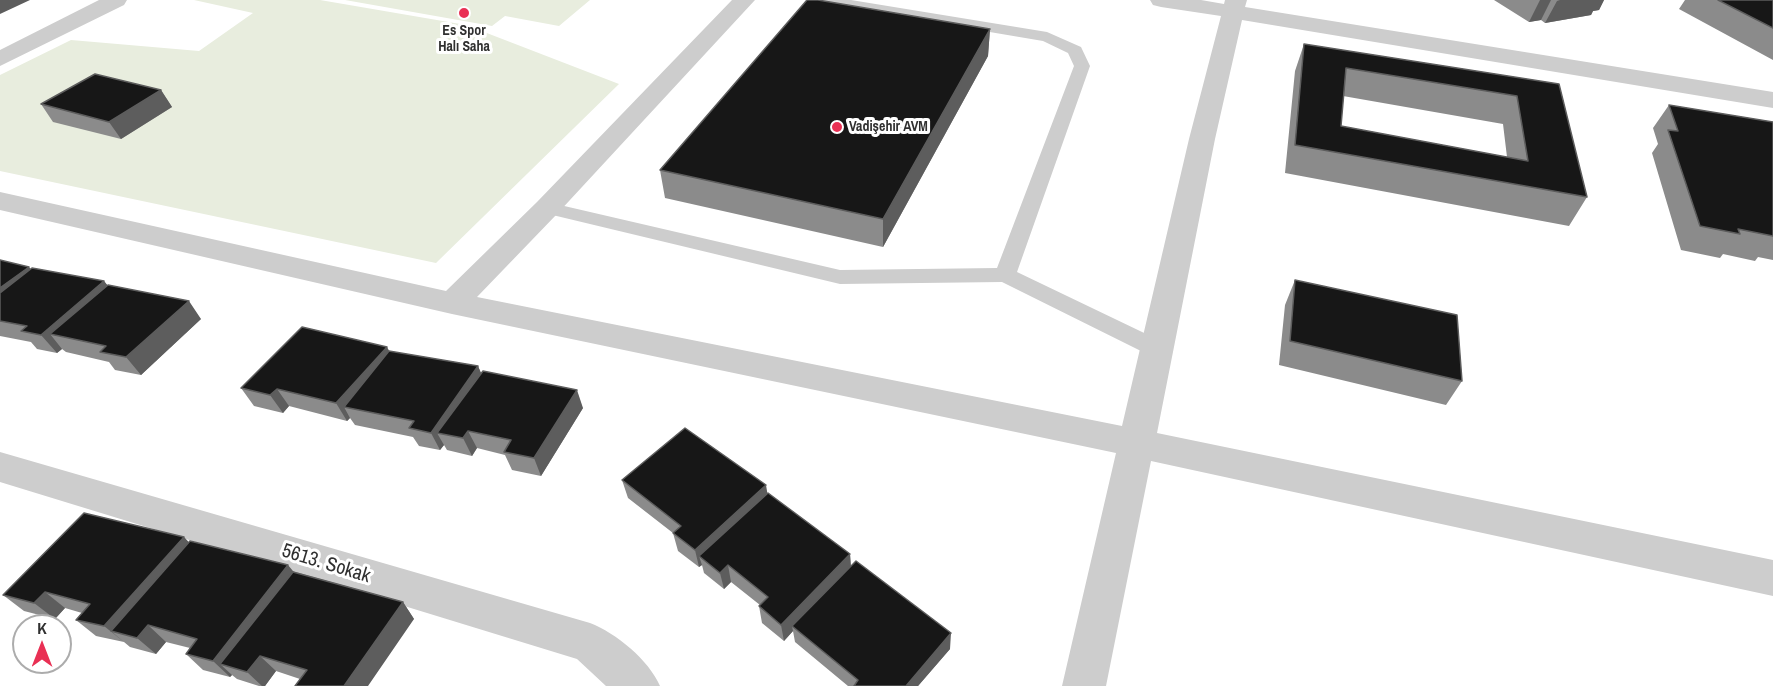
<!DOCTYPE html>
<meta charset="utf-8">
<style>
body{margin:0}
#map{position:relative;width:1773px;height:686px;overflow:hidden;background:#fff;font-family:"Archivo Narrow",sans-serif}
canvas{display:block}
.north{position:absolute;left:12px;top:614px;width:60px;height:60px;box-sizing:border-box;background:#fff;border:2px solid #acacac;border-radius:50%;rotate:0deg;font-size:16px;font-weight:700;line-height:24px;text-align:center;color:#303030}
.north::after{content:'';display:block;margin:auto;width:21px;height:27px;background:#e93054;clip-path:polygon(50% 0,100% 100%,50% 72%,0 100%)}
</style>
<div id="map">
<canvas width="1773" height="686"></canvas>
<div class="north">K</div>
</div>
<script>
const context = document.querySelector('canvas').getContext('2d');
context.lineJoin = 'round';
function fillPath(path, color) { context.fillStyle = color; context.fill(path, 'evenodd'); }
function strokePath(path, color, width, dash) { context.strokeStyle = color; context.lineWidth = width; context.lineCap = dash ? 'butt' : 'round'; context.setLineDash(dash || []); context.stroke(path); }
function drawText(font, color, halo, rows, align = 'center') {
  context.font = font + ' "Archivo Narrow",sans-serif'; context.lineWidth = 6; context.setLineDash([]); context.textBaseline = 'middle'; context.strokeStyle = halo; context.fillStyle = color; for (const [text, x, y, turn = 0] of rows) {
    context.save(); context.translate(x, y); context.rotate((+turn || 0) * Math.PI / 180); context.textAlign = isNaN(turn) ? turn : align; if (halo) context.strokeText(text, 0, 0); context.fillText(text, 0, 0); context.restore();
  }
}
fillPath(new Path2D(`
 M194 0H320L466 25 619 84 436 263 0 171V75L71 40 199 51 253 13Z
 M345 0H590L559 26 505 16 492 26Z`), '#e8edde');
fillPath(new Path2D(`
 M817 0H851L1047 32 1081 47 1090 66 1017 272 1165 343 1168 349 1165 355 1157 357 1149 355 1002 282 840 284 540 212 537 208 540 204 547 202 840 270 997 268 1074 66 1068 53 1043 41 824 4Z`), '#cdcdcd');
fillPath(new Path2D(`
 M99 0H127L124 5 0 66V50Z
 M732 0H755L557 214 477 297 1122 426 1189 139 1221 16 1161 7 1153 5 1150 0H1201L1224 4 1225 0H1247L1245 7 1773 92V108L1242 20 1215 139 1157 433 1773 560V596L1151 461 1106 686H1062L1116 453 452 314 0 210V192L446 291 537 202Z
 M0 452 590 623C616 633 649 660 660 686H606L577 659 0 482Z`), '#cdcdcd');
fillPath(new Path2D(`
 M1494 0H1604L1599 10 1593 11 1591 15 1545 23 1541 20 1529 22Z
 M1685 0H1773V60L1679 9Z
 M990 29 988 56 883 247 665 198 660 170Z
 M1304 44 1559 84 1587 197 1569 226 1285 173 1295 71ZM1343 96 1503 124 1507 157 1341 126Z
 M161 90 172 107 121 139 53 122 41 104Z
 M1669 105 1773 122V260L1758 257 1755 261 1723 254 1720 258 1681 250 1652 153 1658 144 1653 128Z
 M0 260 30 269 104 281 108 286 201 319 141 375 115 370 109 362 66 352 62 349 57 353 37 349 31 342 0 336Z
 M1295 280 1462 381 1446 405 1279 365 1285 305Z
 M389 351 478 366 481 374 583 408 541 476 512 470 505 455 477 448 472 456 447 450 444 445 440 450 419 446 413 437 355 425 350 418 347 421 289 406 283 413 254 406 241 388Z
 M622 480 767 494 850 554 851 566 950 649 918 686H848L795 642 793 631 784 641 762 623 759 606 760 605 731 582 724 589 704 573 702 565 699 567 678 551 673 533 628 498Z
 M188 542 403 602 414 619 300 679 276 671 265 686H259L237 679 232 675 230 677 203 670 186 654 190 648 166 642 156 654 130 647 124 642 96 636 76 620 82 613 65 608 55 619 24 611 3 595Z`), '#8b8b8b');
fillPath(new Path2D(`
 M0 0H30L0 14Z
 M1540 0H1551L1541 20 1529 22Z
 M1560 0H1604L1599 10 1593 11 1591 15 1545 23 1557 1Z
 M990 29 988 56 883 247V219Z
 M161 90 172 107 121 139 109 122Z
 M29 267 44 285 0 318V288Z
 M104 281 118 299 50 334 62 349 57 353 41 335Z
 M189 301 201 319 141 375 126 357Z
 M387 347 397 365 344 407 350 418 347 421 336 403Z
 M478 366 486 384 437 433 444 445 440 450 431 433Z
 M277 389 289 406 283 413 270 395Z
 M577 390 583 408 541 476 534 458Z
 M468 431 477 448 472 456 463 438Z
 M766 485 769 503 699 556 702 565 699 567 695 550Z
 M184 537 200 554 111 631 124 642 104 626Z
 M850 554 851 570 792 626 793 631 784 641 781 625Z
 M288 565 302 582 220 664 232 675 230 677 213 661Z
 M728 565 731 582 724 589 720 573Z
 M45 592 65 608 55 619 34 603Z
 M403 602 414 619 368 686H344Z
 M148 625 166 642 156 654 137 638Z
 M951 633 950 649 918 686H906Z
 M260 656 276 671 265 686H262L247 672Z`), '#5d5d5d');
const building = new Path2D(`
 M807 0H818L990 29 883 219 660 170Z
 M1718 0H1773V28Z
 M1304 44 1559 84 1587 197 1295 145ZM1346 68 1517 96 1528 161 1341 126Z
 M95 74 161 90 109 122 41 104Z
 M1669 105 1773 122V236L1738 229 1740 234 1700 226 1668 130 1678 131Z
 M0 260 29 267 0 288Z
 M32 268 104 281 41 335 21 331 27 326 0 321V293Z
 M1295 280 1457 315 1462 381 1290 341Z
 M108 285 189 301 126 357 100 352 106 346 50 334Z
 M302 327 387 347 336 403 277 389 270 395 241 388Z
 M389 351 478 366 431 433 409 428 414 421 344 407Z
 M483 371 577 390 534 458 504 452 511 440 468 431 463 438 437 433Z
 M685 428 766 485 695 550 673 533 681 526 622 480Z
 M768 493 850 554 781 625 759 606 768 597 728 565 720 573 699 556Z
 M84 513 184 537 104 626 76 620 90 604 45 592 34 603 3 595Z
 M190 541 288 565 213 661 186 654 197 639 148 625 137 638 111 631Z
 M856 561 951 633 906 686H854L858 680 792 626Z
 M293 572 403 602 344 686H295L307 670 260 656 247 672 220 664Z`);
fillPath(building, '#171717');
strokePath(building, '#5d5d5d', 1.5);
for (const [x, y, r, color] of [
 [464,13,6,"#e93054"],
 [837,127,6,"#e93054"]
]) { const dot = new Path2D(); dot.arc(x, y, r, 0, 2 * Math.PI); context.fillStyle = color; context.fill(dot); strokePath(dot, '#fff', 2); }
drawText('bold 14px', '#303030', '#fff', [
 ["Es Spor",464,31],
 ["Halı Saha",464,47],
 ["Vadişehir AVM",849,127,"left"]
]);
drawText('20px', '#303030', '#fff', [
 ["5613. Sokak",326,564,17]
]);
</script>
